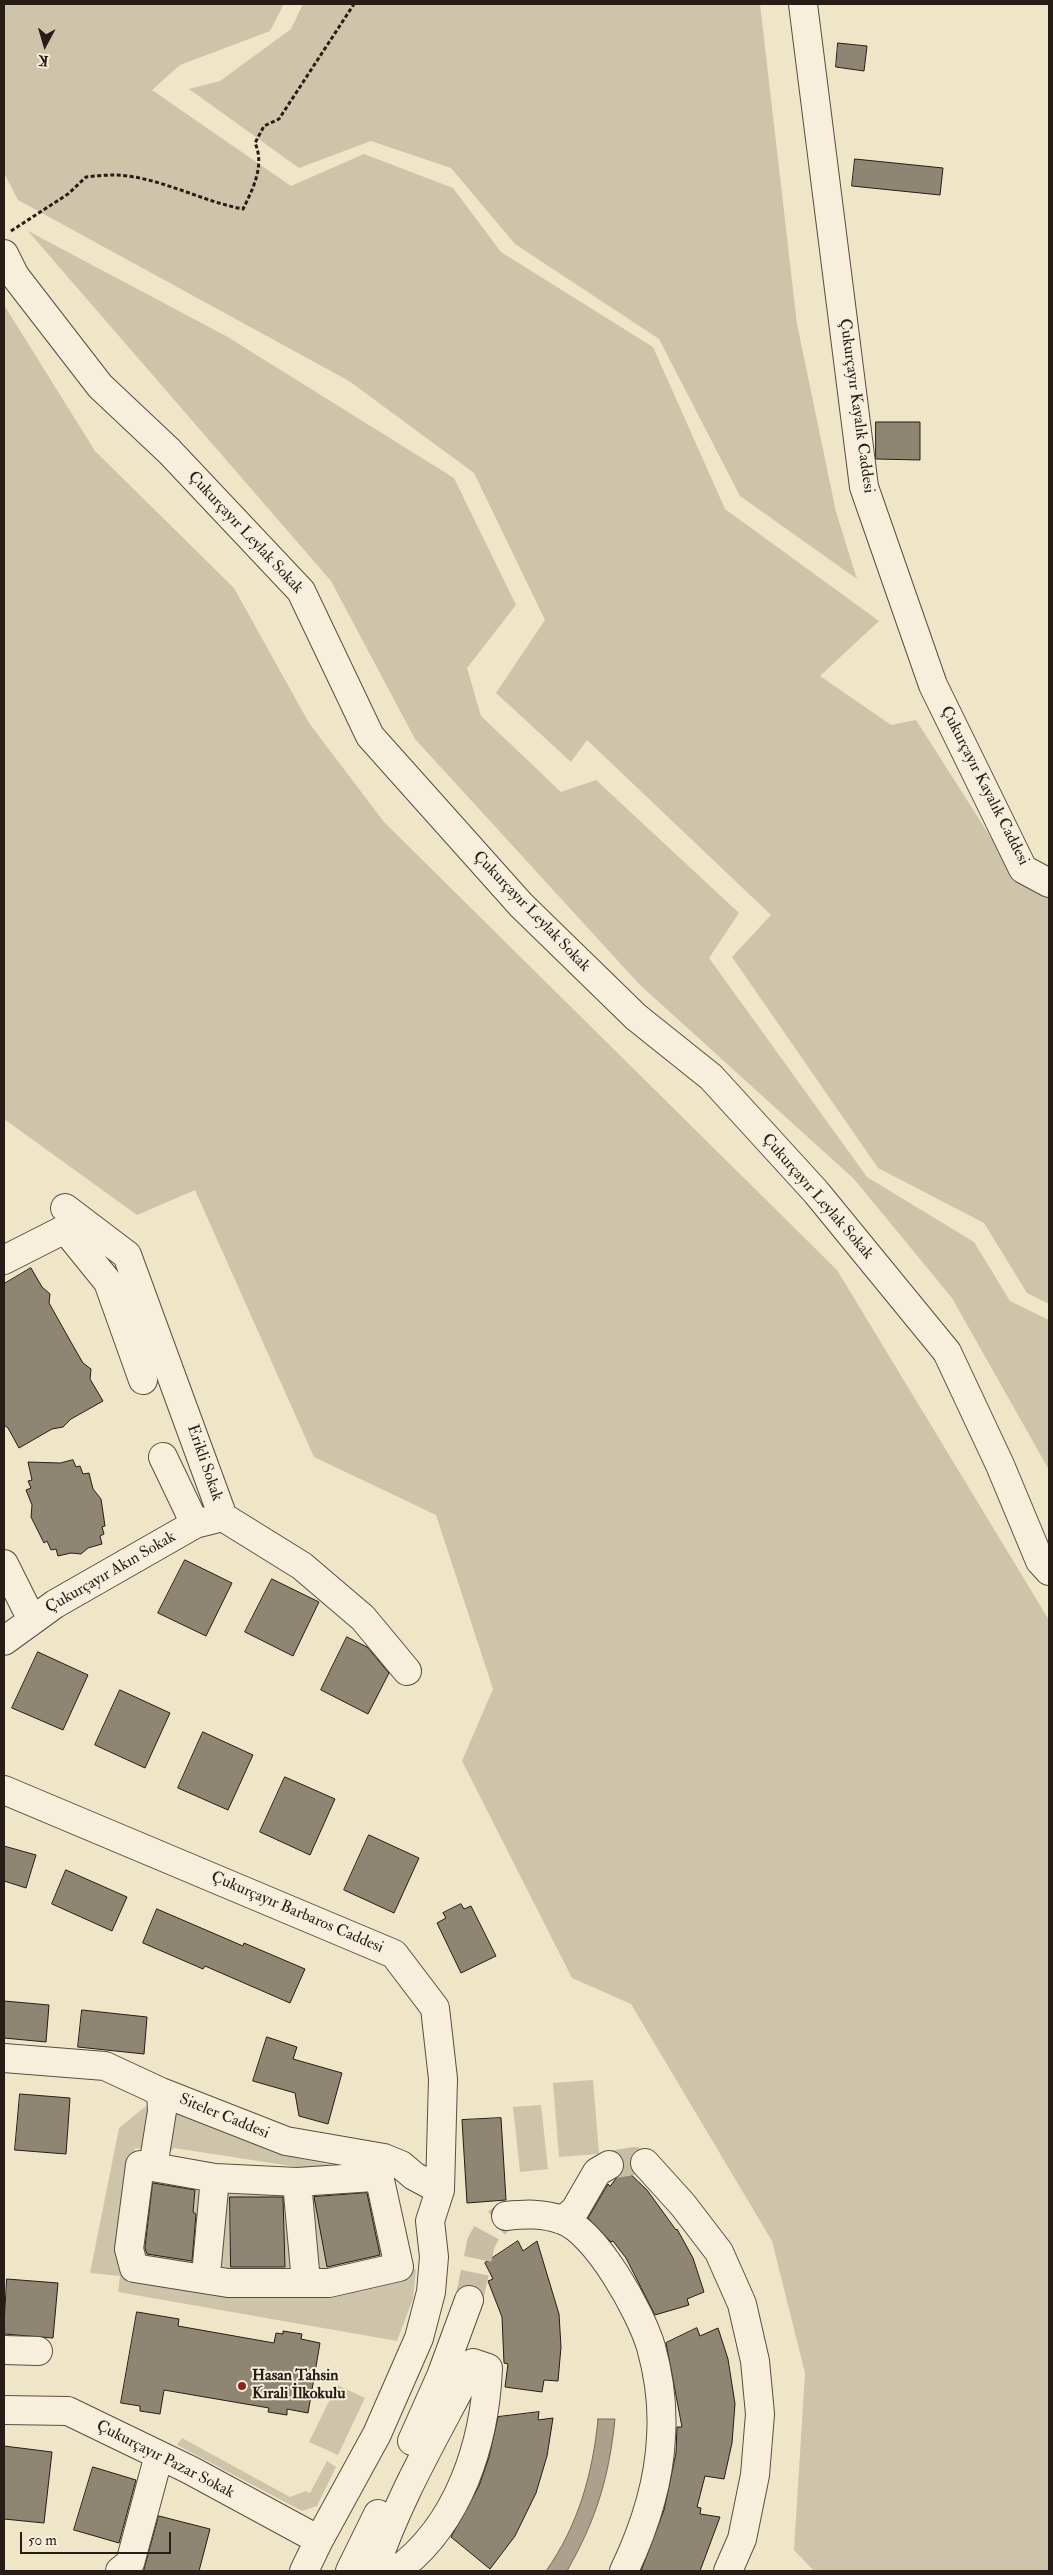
<!DOCTYPE html>
<meta charset="utf-8">
<style>
body{margin:0}
#map{position:relative;width:1053px;height:2575px;overflow:hidden;background:#efe6c8;font-family:"IM FELL Double Pica",serif}
canvas{display:block}
.frame{position:absolute;inset:0;border:5px solid #281c17;pointer-events:none}
.north{position:absolute;left:20px;top:20px;width:50px;height:50px;-webkit-text-stroke:4px #f5efdb;paint-order:stroke;rotate:186deg;font-size:14px;font-weight:700;line-height:20px;text-align:center;color:#281c17}
.north::after{content:'';display:block;margin:auto;width:18px;height:22px;background:#281c17;clip-path:polygon(50% 0,100% 100%,50% 72%,0 100%)}
.scale{position:absolute;left:20px;top:2532px;width:151px;height:22px;box-sizing:border-box;border:2px solid #281c17;border-top:0;padding-left:6px;font-size:15px;line-height:18px;white-space:nowrap;color:#281c17;-webkit-text-stroke:4px #f5efdb;paint-order:stroke}
</style>
<div id="map">
<canvas width="1053" height="2575"></canvas>
<div class="frame"></div>
<div class="north">K</div>
<div class="scale">50 m</div>
</div>
<script>
const context = document.querySelector('canvas').getContext('2d');
context.lineJoin = 'round';
function fillPath(path, color) { context.fillStyle = color; context.fill(path, 'evenodd'); }
function strokePath(path, color, width, dash) { context.strokeStyle = color; context.lineWidth = width; context.lineCap = dash ? 'butt' : 'round'; context.setLineDash(dash || []); context.stroke(path); }
function drawText(font, color, halo, rows, align = 'center') {
  context.font = font + ' "IM FELL Double Pica",serif'; context.lineWidth = 4; context.setLineDash([]); context.textBaseline = 'middle'; context.strokeStyle = halo; context.fillStyle = color; for (const [text, x, y, turn = 0] of rows) {
    context.save(); context.translate(x, y); context.rotate((+turn || 0) * Math.PI / 180); context.textAlign = isNaN(turn) ? turn : align; if (halo) context.strokeText(text, 0, 0); context.fillText(text, 0, 0); context.restore();
  }
}
fillPath(new Path2D(`
 M4 4H284L270 31 180 65 152 90 291 186 364 154 453 188 501 252 653 347 725 509 879 621 820 676 891 725 916 720 1018 880 1049 897V1304L1027 1293 984 1223 878 1168 732 957 771 915 587 740 571 762 496 693 545 620 474 473 349 381 18 200 4 173Z
 M303 4H760L797 324 836 512 857 579 740 496 659 339 515 244 451 168 371 141 299 168 189 89 220 81 291 29Z
 M28 231 226 336 454 478 516 605 467 668 481 716 561 792 596 780 739 913 709 958 867 1177 974 1242 1010 1301 1049 1320V1470L952 1298 854 1179 640 985 415 739 331 581Z
 M4 305 95 451 234 588 309 723 384 822 837 1270 1049 1620V2571H814L794 2550 805 2373 772 2241 631 2004 572 1978 462 1761 493 1689 436 1515 314 1457 195 1190 137 1215 4 1119Z
 M593 2080 599 2154 559 2157 553 2083Z
 M151 2102 278 2154 331 2165 370 2169 330 2172 174 2148 170 2152 135 2148 120 2258 146 2178 377 2182 394 2273 416 2269 413 2299 397 2341 118 2292 120 2276 90 2273 119 2128Z
 M541 2105 548 2169 520 2172 513 2107Z
 M337 2385 365 2398 338 2455 309 2442Z
 M182 2438 290 2497 306 2491 310 2493 327 2461 336 2467 317 2506 302 2511 177 2445Z`), '#cdc4aa');
const water = new Path2D(`
 M598 2419H615C609 2478 596 2520 567 2571H546C578 2526 593 2473 598 2419Z`);
fillPath(water, '#aba18c');
strokePath(water, '#776c5d', 1);
const building = new Path2D(`
 M838 43 867 46 864 71 836 67Z
 M855 159 943 168 940 195 852 186Z
 M876 422H920V460L876 459Z
 M31 1268 42 1287 50 1294 49 1303 72 1344 83 1363 91 1369 90 1379 103 1401 71 1419 63 1427 52 1429 19 1448 8 1428 4 1425V1284Z
 M73 1460 76 1467 80 1466 83 1474 89 1473 93 1489 101 1499 105 1526 102 1527 104 1534 100 1536 102 1544 88 1548 81 1554 71 1553 58 1556 56 1549 51 1550 47 1541 44 1543 31 1517 32 1505 26 1490 31 1488 28 1481 32 1480 28 1462 60 1463Z
 M185 1560 232 1583 206 1636 158 1613Z
 M272 1579 319 1602 293 1656 245 1632Z
 M347 1637 367 1647 389 1673 368 1714 321 1690Z
 M38 1652 88 1675 63 1730 12 1708Z
 M120 1690 170 1713 145 1768 95 1745Z
 M203 1732 253 1755 228 1810 178 1788Z
 M285 1777 335 1799 310 1855 260 1832Z
 M369 1835 419 1858 394 1913 344 1890Z
 M4 1846 36 1855 26 1888 4 1881Z
 M66 1870 127 1897 112 1931 52 1904Z
 M461 1904 464 1909 471 1906 496 1956 461 1973 437 1923 446 1918 443 1913Z
 M157 1909 243 1946 244 1943 305 1969 290 2003 205 1966 203 1969 143 1943Z
 M4 2001 49 2005 46 2042 4 2038Z
 M82 2010 147 2017 144 2054 78 2047Z
 M267 2037 297 2047 293 2059 342 2073 328 2124 299 2116 295 2093 253 2081Z
 M20 2094 70 2098 66 2154 15 2150Z
 M501 2118 506 2200 467 2203 462 2120Z
 M624 2168 647 2190 676 2230 677 2229 693 2258 704 2292 687 2299 689 2305 655 2315 626 2258 613 2241 611 2242 588 2218 608 2184 610 2186Z
 M153 2183 195 2190 193 2212 196 2214 192 2261 147 2254 145 2248Z
 M367 2193 380 2255 327 2267 314 2197Z
 M230 2197H283L285 2267H231Z
 M518 2241 523 2251 537 2241 559 2314 561 2347 558 2381 544 2380 542 2392 505 2387 508 2364 504 2363 502 2317 488 2281 493 2279 485 2263Z
 M7 2279 58 2283 53 2338 4 2334Z
 M137 2312 179 2319 178 2326 274 2343 276 2333 283 2334V2331L302 2334 301 2339 320 2343 308 2413 287 2409V2415L268 2412 269 2408 164 2390 160 2414 140 2411V2406L121 2403Z
 M697 2328 700 2336 718 2328 728 2359 735 2404 732 2443 724 2479 705 2476 697 2507 701 2508 700 2514 720 2517 700 2571H641L664 2510 676 2453 677 2427H682L666 2343Z
 M539 2412 538 2420 553 2418 547 2456 536 2493 515 2536 490 2569 451 2537 479 2486 489 2457 498 2417Z
 M4 2446 52 2452 44 2523 4 2519Z
 M93 2467 136 2480 119 2543 74 2530Z
 M159 2516 210 2529 199 2571H144Z`);
fillPath(building, '#8f8573');
strokePath(building, '#281c17', 1);
strokePath(new Path2D(`
 M609 2165 634 2161 645 2163
 M469 2300 481 2243 489 2228 506 2216`), '#c7bea5', 28, [28, 14]);
const minor = new Path2D(`
 M803 4 864 487 933 685 1023 869 1049 883
 M4 254 15 276 100 386 169 451 301 591 370 736 521 905 636 1017 711 1077 816 1192 947 1352 1000 1465 1040 1561 1049 1571
 M65 1208 127 1255 223 1517 302 1566 363 1618 407 1671
 M4 1260 65 1229 108 1282 143 1380
 M163 1457 195 1524
 M4 1564 32 1620
 M4 1641 55 1604 195 1524 223 1517
 M4 1790 394 1954 435 2008 443 2079 440 2190 430 2221 434 2257 431 2292 419 2338 377 2434 319 2540 304 2571
 M4 2058 105 2066 161 2092 286 2141 384 2158 401 2165 414 2176 440 2190
 M645 2163 683 2205 719 2252 742 2304 755 2361 760 2414 755 2475 742 2539 728 2571
 M153 2167 140 2165 129 2249 134 2268 228 2283H329L399 2267 380 2180 374 2177 297 2182 215 2178 153 2167 162 2111 161 2092
 M297 2182 305 2271
 M506 2216C525 2214 543 2213 562 2220 596 2231 641 2313 651 2347 659 2376 663 2408 661 2437 659 2485 644 2529 624 2571
 M563 2220 575 2210 597 2172 609 2165
 M207 2264 215 2178
 M4 2350 38 2351
 M4 2410 68 2411 190 2470 319 2540
 M412 2441 441 2376 469 2300
 M120 2571 130 2563 159 2455
 M350 2571 378 2514
 M374 2571C398 2497 438 2432 473 2363L488 2368C485 2443 459 2525 396 2571`);
strokePath(minor, '#5a4e43', 30);
strokePath(new Path2D(`
 M11 231 68 194 86 177C95 176 105 175 114 175 158 176 200 201 243 209 253 189 265 165 255 143L264 126 279 119 354 4`), '#281c17', 3, [4, 2.5]);
strokePath(minor, '#f5efdb', 28);
for (const [x, y, r, color] of [
 [242,2386,5,"#8f2418"]
]) { const dot = new Path2D(); dot.arc(x, y, r, 0, 2 * Math.PI); context.fillStyle = color; context.fill(dot); strokePath(dot, '#f5efdb', 2); }
drawText('16px', '#281c17', '#f5efdb', [
 ["Çukurçayır Kayalık Caddesi",856,406,82],
 ["Çukurçayır Leylak Sokak",245,533,47],
 ["Çukurçayır Kayalık Caddesi",984,786,63],
 ["Çukurçayır Leylak Sokak",531,912,46],
 ["Çukurçayır Leylak Sokak",817,1197,49],
 ["Erikli Sokak",204,1463,71],
 ["Çukurçayır Akın Sokak",111,1573,-30],
 ["Çukurçayır Barbaros Caddesi",297,1913,23],
 ["Siteler Caddesi",224,2117,22],
 ["Çukurçayır Pazar Sokak",165,2460,27]
]);
drawText('bold 16px', '#281c17', '#f5efdb', [
 ["Hasan Tahsin",252,2377],
 ["Kırali İlkokulu",252,2395]
], 'left');
</script>
